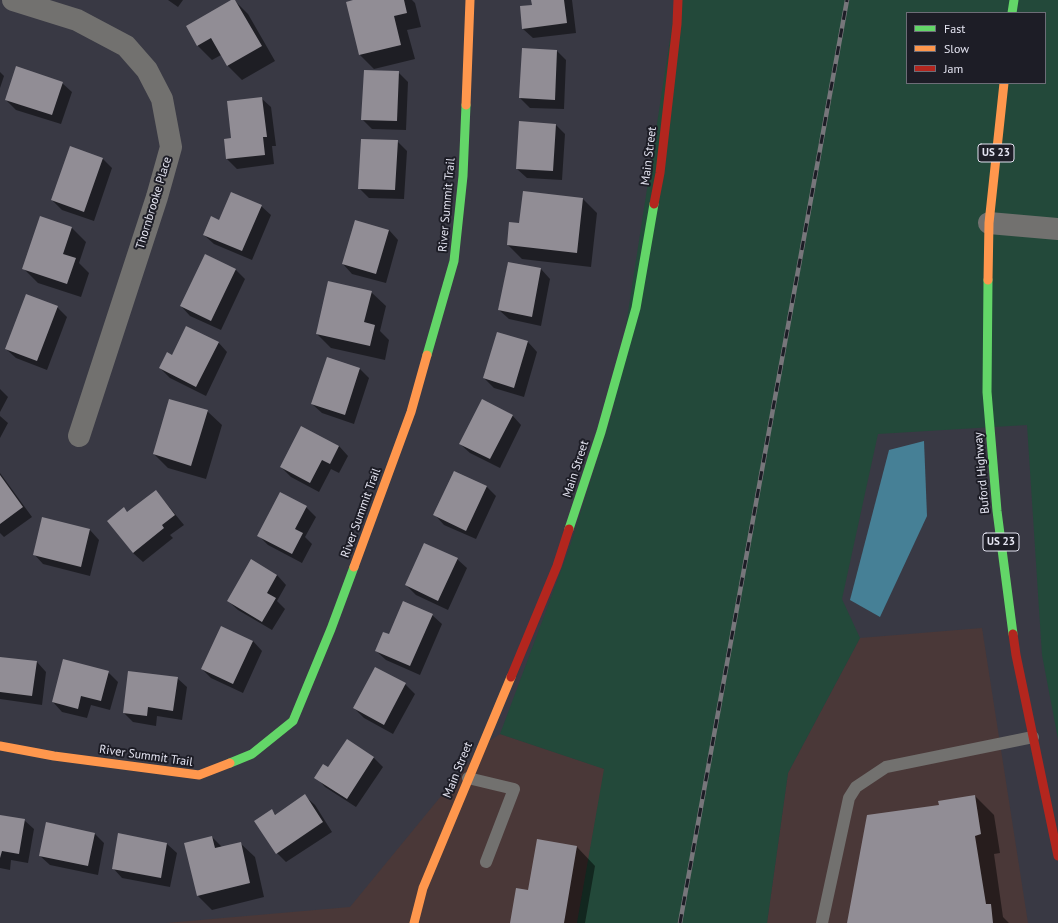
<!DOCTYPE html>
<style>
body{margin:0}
#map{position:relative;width:1058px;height:923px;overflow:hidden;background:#393944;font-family:"PT Sans",sans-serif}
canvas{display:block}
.legend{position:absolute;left:906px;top:12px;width:140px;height:72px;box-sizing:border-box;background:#1d1d26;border:1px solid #6d6d77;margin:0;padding:5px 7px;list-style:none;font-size:12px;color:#e4e4f1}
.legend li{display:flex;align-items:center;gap:8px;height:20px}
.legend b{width:20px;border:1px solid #6d6d77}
</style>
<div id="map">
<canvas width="1058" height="923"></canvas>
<ul class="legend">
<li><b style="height:5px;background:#63d668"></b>Fast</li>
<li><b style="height:5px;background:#ff974d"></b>Slow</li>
<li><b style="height:5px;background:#b3261e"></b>Jam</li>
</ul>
</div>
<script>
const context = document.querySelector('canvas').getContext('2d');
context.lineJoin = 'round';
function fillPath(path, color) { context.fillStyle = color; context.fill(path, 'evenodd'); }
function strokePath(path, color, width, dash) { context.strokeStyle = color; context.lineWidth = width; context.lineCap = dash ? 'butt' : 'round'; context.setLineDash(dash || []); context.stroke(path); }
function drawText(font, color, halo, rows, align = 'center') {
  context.font = font + ' "PT Sans",sans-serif'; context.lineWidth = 4; context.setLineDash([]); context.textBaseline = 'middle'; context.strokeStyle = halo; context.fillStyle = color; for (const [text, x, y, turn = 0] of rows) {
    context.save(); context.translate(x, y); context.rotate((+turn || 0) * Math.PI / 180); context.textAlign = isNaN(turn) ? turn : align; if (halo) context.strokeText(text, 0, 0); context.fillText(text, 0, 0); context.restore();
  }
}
fillPath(new Path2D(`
 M982 628 1028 923H767L788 773 860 638Z
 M500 734 605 769 577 923H166L350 907 483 745Z`), '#4a3838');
fillPath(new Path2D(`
 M676 0H1058V739L1042 655 1027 425 878 434 842 599 860 638 788 773 767 923H577L604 769 500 734 569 549 613 410ZM907 13H1045V83H907Z`), '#23493a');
fillPath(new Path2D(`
 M924 441 927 516 880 617 850 600 889 450Z`), '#468096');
fillPath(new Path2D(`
 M168 0H183L178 7Z
 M234 0 248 14 275 61 242 80 228 66 221 55 212 60 198 46 187 27Z
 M357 0H412L415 3 421 27 407 30 415 59 374 69 360 55Z
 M532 0H572L576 33 533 38 523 29 533 5Z
 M557 51 566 60 564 109 530 108 520 98Z
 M0 72 4 76 0 88Z
 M398 72 408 82 406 130 372 129 362 119Z
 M62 83 72 92 61 124 16 110 6 100Z
 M261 98 271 107 276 146H272L274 164 237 169 227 159 225 140 232 139Z
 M555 124 565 134 562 180 527 178 517 169Z
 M397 141 407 151 404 199 369 198 359 188Z
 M70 147 103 159 112 168 94 221 62 210 52 200Z
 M524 192 583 199 597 213 591 267 522 259 508 245 520 224Z
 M261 206 271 215 252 260 214 244 204 235 220 221Z
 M41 218 72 228 86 242 79 263 89 273 81 297 38 283 24 269Z
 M389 230 398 240 386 283 352 274 343 264Z
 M206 255 236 270 245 279 221 330 190 316 181 306Z
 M508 263 541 269 550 279 541 326 509 319 499 310Z
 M371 292 386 306 380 331 389 340 385 360 331 348 317 334Z
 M57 307 67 317 47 370 16 358 6 349Z
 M498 333 528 342 537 352 524 397 494 388 484 378Z
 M218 342 227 352 206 396 170 378 160 368Z
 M360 369 369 378 354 424 322 413 312 404Z
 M0 389 8 397 0 412Z
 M207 411 222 425 206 479 168 468 154 454Z
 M512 415 521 425 500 468 470 453 460 444Z
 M0 416 8 423 0 438Z
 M339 446 348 456 339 473 331 469 319 492 291 477 281 467Z
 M0 473 32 517 4 537 0 533Z
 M486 486 496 496 476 539 444 525 435 515Z
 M156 491 184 525 170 535 173 538 143 562 133 553 128 513Z
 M306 507 316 517 305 537 312 544 302 563 268 545 258 535Z
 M43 518 90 530 99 540 90 576 43 564 34 554Z
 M457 559 467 568 448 610 416 595 406 585Z
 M277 575 286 585 277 601 285 609 272 630 238 610 228 601Z
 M432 615 442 624 420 675 386 660 376 651Z
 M253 641 262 651 243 693 211 678 202 669Z
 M0 658 37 662 46 672 42 705 0 699Z
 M108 672 118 682 110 710 91 705 87 718 62 712 53 702Z
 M177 678 187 687 182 720 157 716 156 726 133 722 124 713Z
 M405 684 415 694 393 734 364 718 354 708Z
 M374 758 383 767 356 807 325 787 316 777 328 768Z
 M305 796 315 805 332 832 286 862 277 853 271 810 276 815Z
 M975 796 994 815 1000 853 994 854 1003 917 1009 923H848L940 806Z
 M0 816 24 820 34 829 28 863 11 860 10 870 0 868Z
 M95 834 104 843 98 875 50 865 40 856Z
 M119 835 167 844 177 853 170 887 122 878 113 868Z
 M212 837 222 847 240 843 255 857 264 897 212 910 198 896Z
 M577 847 595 866 585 923H511L529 891Z`), '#0007');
fillPath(new Path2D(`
 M231 0H235L262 46 227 66 211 38 197 46 186 26Z
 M353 0H404L407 13 394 16 401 45 359 55 346 2Z
 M531 0H564L567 23 522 29 520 6 532 5Z
 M522 48 557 50 555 100 519 98Z
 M16 66 63 82 52 115 5 100Z
 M364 70 399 71 397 121 361 120Z
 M262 97 267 137H263L265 155 226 159 224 139 231 138 227 101Z
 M519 121 556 124 553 171 516 169Z
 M361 139 398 140 395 190 358 189Z
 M70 146 103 158 84 212 51 200Z
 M523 191 583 198 577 253 507 245 509 222 519 223Z
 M231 192 262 205 242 251 203 235 211 216 219 220Z
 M40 216 72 227 63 254 76 258 67 284 22 269Z
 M355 220 389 230 376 274 342 264Z
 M205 254 236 269 211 321 180 306Z
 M508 262 541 268 532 317 498 310Z
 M328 281 372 291 364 322 375 325 370 346 316 334Z
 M26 294 58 306 37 361 5 349Z
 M186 326 219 342 196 387 159 368 167 352 172 355Z
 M497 332 528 341 514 388 483 378Z
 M327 357 360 368 345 415 311 404Z
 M169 399 208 410 191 466 153 454Z
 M482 399 513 415 490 459 459 444Z
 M301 426 339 446 330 464 322 460 310 483 280 467Z
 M454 471 487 486 466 531 433 515Z
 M0 475 23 507 0 524Z
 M156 490 175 515 162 525 164 528 133 553 107 521 124 507 127 512Z
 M280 492 307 506 295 529 303 533 292 554 257 536Z
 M42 517 90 529 81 567 33 555Z
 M424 543 458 558 438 601 405 585Z
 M251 559 277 575 267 593 276 598 262 622 227 601Z
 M403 601 433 614 410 666 375 651 383 632 389 634Z
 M221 626 253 641 233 684 201 669Z
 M0 657 37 661 32 696 0 692Z
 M63 659 109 671 101 701 81 696 78 709 52 702Z
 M375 667 406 683 384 725 353 708Z
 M128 671 178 677 173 711 148 707 147 716 123 713Z
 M347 739 374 757 347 799 314 778 323 764 328 767Z
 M305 794 323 822 276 854 254 821 272 809 275 815Z
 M975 795 981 834 975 836 986 904H991L993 923H847L867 815 939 805 938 801Z
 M0 815 25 819 19 854 2 851 0 858Z
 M46 822 95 833 88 866 39 856Z
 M118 833 167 843 161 878 112 869Z
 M212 836 215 848 241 842 250 883 197 896 184 843Z
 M537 839 577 846 564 923H510L516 888 528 890Z`), '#918d95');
strokePath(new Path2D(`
 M468 778 514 789 486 862
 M822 923 849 798 856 787 886 767 1033 737`), '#72716f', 12);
strokePath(new Path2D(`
 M13 0 77 20 126 46 147 70 162 99 171 147 157 197 79 436
 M989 223 1058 229`), '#72716f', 22);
strokePath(new Path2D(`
 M1012 13 1014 0
 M988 280 987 392 997 511 1013 634
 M427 355 454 261 463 176 466 105
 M569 529 601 432 636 308 654 204
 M230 763 252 754 293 721 331 629 354 567`), '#63d668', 9);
strokePath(new Path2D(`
 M466 105 470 0
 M988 280 989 223 1004 83
 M354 567 411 412 427 355
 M0 746 54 756 199 775 230 763
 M414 923 423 888 511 677`), '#ff974d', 9);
strokePath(new Path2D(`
 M654 204 660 173 677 24 678 0
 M1013 634 1016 655 1058 856
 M511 677 557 566 569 529`), '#b3261e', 9);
const rail = new Path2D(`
 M680 923 847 0`);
strokePath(rail, '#77767b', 4.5);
strokePath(rail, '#1d1d26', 3, [9]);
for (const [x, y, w] of [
 [996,153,36],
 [1001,542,36]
]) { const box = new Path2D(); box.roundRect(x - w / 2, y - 9, w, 18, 3); context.fillStyle = '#1d1d26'; context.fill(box); strokePath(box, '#e4e4f1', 1); }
drawText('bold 11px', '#e4e4f1', null, [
 ["US 23",996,153],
 ["US 23",1001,542]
]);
drawText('12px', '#e4e4f1', '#1d1d26', [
 ["Main Street",649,156,-83],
 ["Thornbrooke Place",154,203,-73],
 ["River Summit Trail",447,205,-85],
 ["Main Street",576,469,-72],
 ["Buford Highway",982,473,-95],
 ["River Summit Trail",361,513,-70],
 ["River Summit Trail",146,756,8],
 ["Main Street",458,770,-68]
]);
</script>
